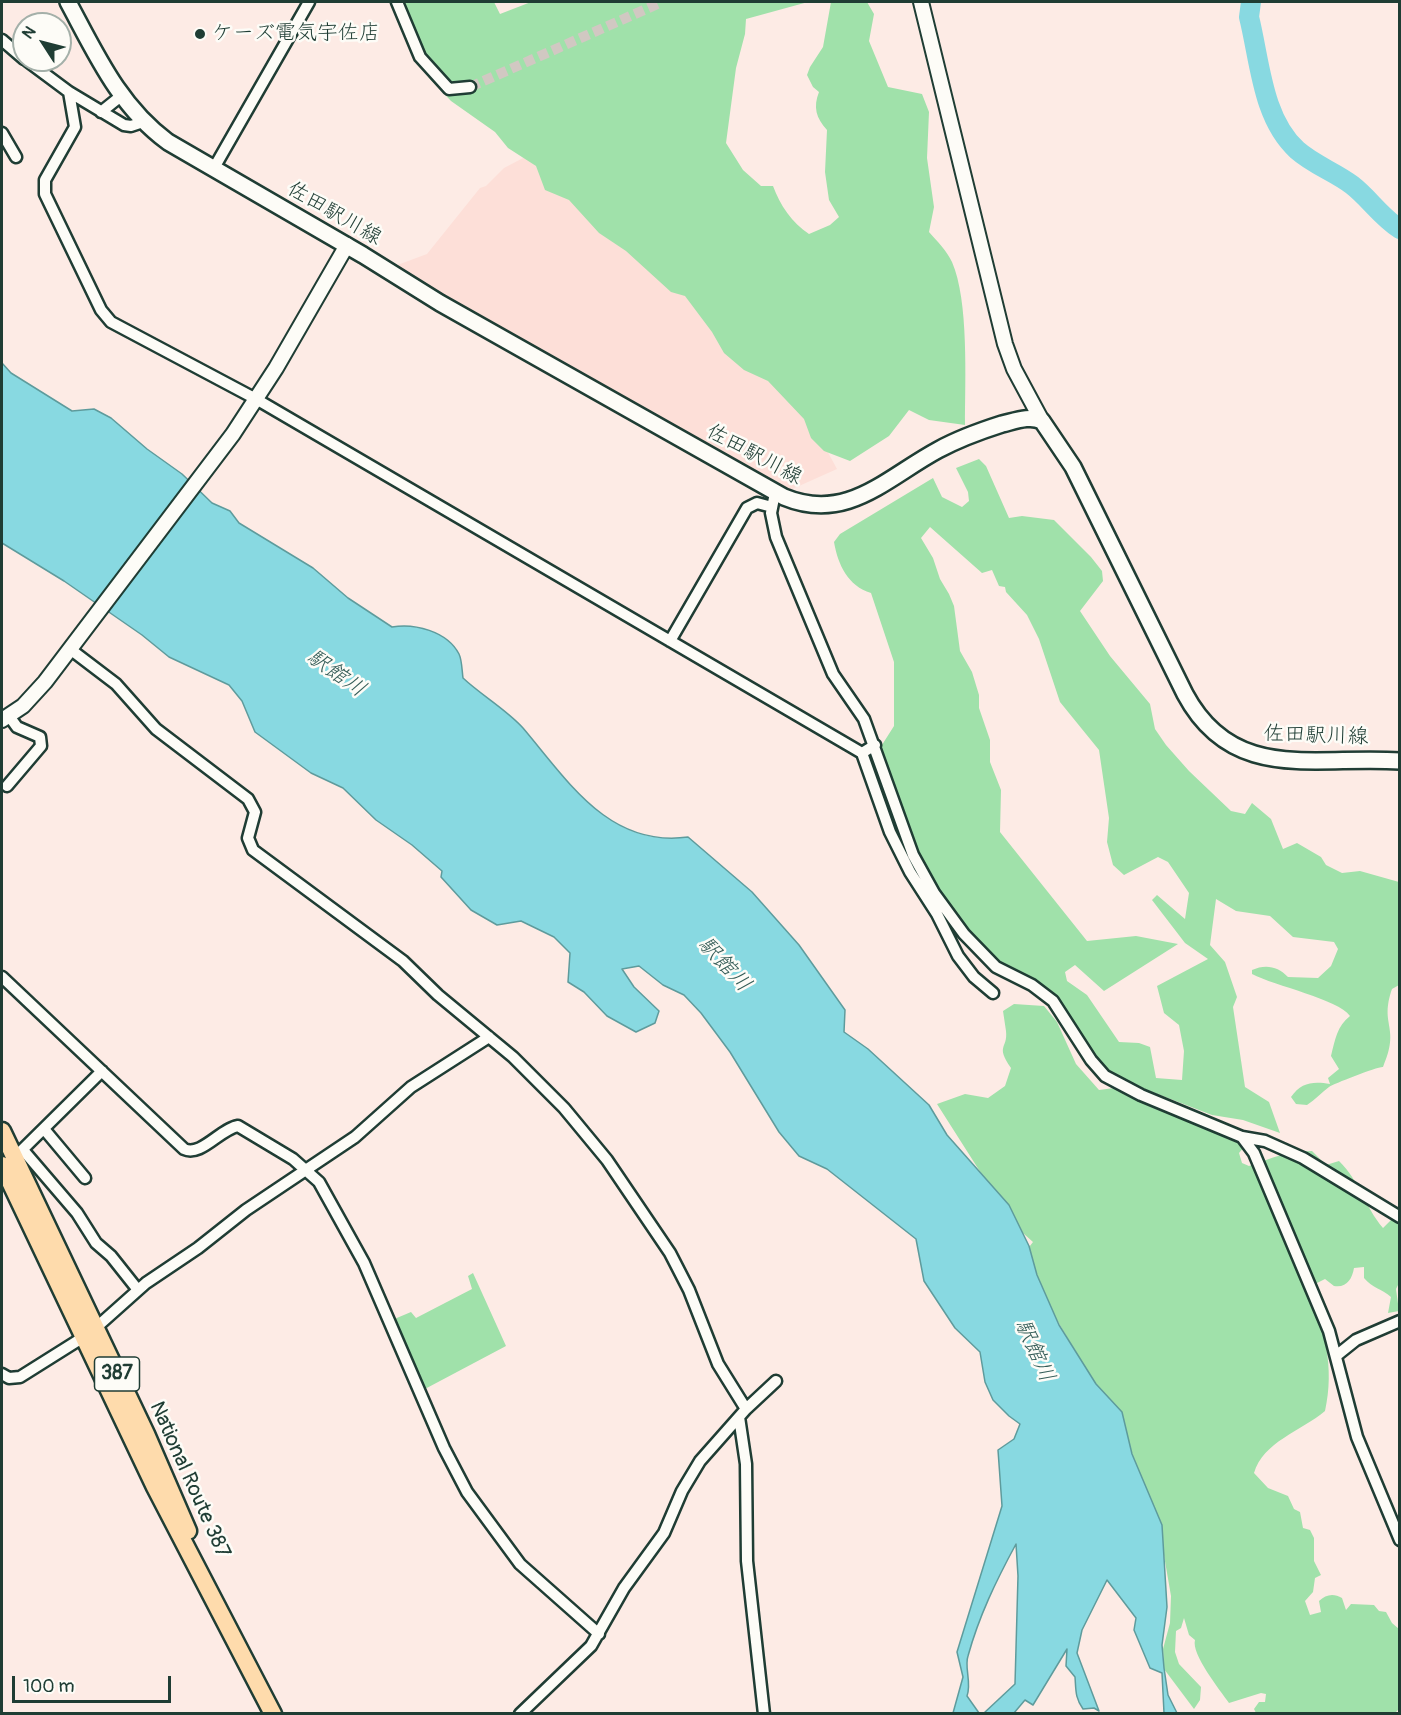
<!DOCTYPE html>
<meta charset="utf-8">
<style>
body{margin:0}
#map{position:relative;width:1401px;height:1715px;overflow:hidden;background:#fdebe5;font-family:Pangolin,sans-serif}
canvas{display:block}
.frame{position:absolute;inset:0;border:3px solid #1f3d34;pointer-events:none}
.north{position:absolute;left:12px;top:12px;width:60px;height:60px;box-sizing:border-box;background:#fdfcf7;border:2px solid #a4b0a9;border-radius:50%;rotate:306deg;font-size:16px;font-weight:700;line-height:24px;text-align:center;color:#1f3d34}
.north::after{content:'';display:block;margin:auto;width:21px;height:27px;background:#1f3d34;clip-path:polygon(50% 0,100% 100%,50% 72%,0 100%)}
.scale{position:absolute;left:12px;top:1676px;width:159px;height:27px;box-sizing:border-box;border:3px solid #1f3d34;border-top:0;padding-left:8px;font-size:18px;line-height:21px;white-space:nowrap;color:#1f3d34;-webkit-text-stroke:4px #fdfcf7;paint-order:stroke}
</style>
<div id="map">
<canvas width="1401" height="1715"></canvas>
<div class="frame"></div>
<div class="north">N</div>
<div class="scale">100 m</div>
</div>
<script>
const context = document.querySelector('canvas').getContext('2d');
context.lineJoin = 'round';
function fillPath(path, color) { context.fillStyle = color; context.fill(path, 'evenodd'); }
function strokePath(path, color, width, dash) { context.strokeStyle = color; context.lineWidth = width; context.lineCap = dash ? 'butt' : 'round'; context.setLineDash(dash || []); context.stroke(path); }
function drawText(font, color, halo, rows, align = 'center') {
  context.font = font + ' Pangolin,"Klee One",sans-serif'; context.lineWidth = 5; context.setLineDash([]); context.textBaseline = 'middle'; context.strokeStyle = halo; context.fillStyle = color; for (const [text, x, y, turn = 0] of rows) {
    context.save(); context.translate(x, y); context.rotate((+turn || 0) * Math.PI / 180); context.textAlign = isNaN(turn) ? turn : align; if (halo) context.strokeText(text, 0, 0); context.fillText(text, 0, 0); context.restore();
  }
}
fillPath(new Path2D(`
 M525 157 725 324 799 399 837 469 790 490 778 488 392 267 427 254 480 188 486 186 504 168Z`), '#fddfd8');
fillPath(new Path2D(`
 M402 2H494L500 14 531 2H808L746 19 745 34 736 68 726 143 743 170 761 186H773C780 205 792 223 809 234L830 225 839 217 829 200 825 172 827 130C816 118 813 107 819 92L813 87 807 75 810 67 823 47 831 2H867L874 14 869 41 888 87 922 94 929 112 927 158 934 207 929 232C937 241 947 251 952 262 969 301 965 380 965 425L929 420 909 410 889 436 850 461 824 451 811 438 804 419 768 381 744 370 724 353 712 332 685 296 671 292 626 251 599 233 569 200 545 190 536 166 508 148 495 132 451 101 430 79 413 54 401 24Z
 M979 459 986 466 1009 518 1022 516 1054 520 1091 557 1102 571 1103 581 1080 611 1110 656 1150 704 1155 729 1166 745 1189 771 1231 811 1245 814 1252 803 1271 819 1283 849 1297 843 1321 857 1326 865 1342 873 1360 871 1399 882V985L1392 989C1379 1026 1401 1026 1383 1067 1379 1066 1333 1084 1329 1087 1322 1092 1315 1100 1307 1105L1296 1104 1291 1097C1301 1082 1314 1081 1330 1084L1328 1078 1339 1069 1331 1056C1335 1040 1337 1026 1350 1016 1338 999 1275 986 1252 974V970C1265 964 1278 966 1288 977L1318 978 1331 966 1338 949 1334 942 1293 937 1270 916 1236 911 1216 899 1210 945 1225 962 1237 997 1233 1007 1245 1087 1269 1102 1280 1133 1243 1120 1212 1115 1121 1080 1101 1065 1058 1000 1005 970 969 938 911 847 880 748 894 726V662L871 593C848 586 838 565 834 542L840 534 933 478 942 497 962 507 969 501 968 492 956 468ZM930 527 982 573 992 570 999 586 1005 587 1006 592 1027 615 1039 639 1060 702 1099 750 1109 818 1107 842 1113 865 1124 875 1158 857 1168 862 1189 893 1185 919 1157 895 1152 900 1185 943 1208 959 1157 986 1164 1013 1179 1025 1184 1051 1182 1080 1156 1078 1150 1047 1139 1043 1119 1042 1087 995 1067 981 1065 972 1075 965 1104 991 1178 944 1136 936 1087 941 1000 832 1001 790 990 762V740L979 708V695L972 672 960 651 954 606 949 594 940 579 933 558 921 538Z
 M1014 1004 1044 1006 1057 1022 1076 1064 1099 1090 1114 1088 1241 1138 1244 1147 1239 1153 1242 1163 1249 1166C1276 1157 1283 1152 1312 1151L1326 1165 1339 1161C1359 1180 1365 1207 1383 1228L1392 1219 1399 1216 1400 1281 1396 1289 1399 1311 1388 1313 1391 1297C1382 1289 1372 1288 1364 1278V1267L1354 1268C1352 1279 1347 1288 1334 1286L1325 1279 1309 1287C1324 1329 1335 1367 1325 1411 1301 1431 1263 1442 1254 1473L1268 1488 1288 1496 1294 1509 1300 1512 1303 1528 1310 1530 1314 1538V1561L1321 1575 1315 1578 1313 1592 1305 1601 1310 1615 1321 1612 1319 1601C1326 1594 1334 1593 1342 1598L1346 1610 1351 1604 1374 1605 1379 1611 1386 1612 1392 1623 1399 1629V1709L1395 1713H1256L1254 1709 1259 1702H1265L1266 1694 1261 1693 1229 1703C1220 1690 1191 1654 1195 1640L1189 1635 1184 1618 1181 1628 1176 1631 1175 1652 1179 1664 1201 1687 1200 1700 1194 1709 1164 1669 1163 1649 1170 1623 1171 1596 1162 1544 1085 1378 1077 1354 1048 1305 1023 1255 1033 1242 1014 1225 937 1104 965 1094 988 1098 1005 1086 1011 1068C995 1045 1008 1049 1006 1031 1005 1024 1004 1018 1003 1011Z
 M473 1273 506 1346 423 1390 392 1320 411 1312 416 1318 472 1289 468 1276Z`), '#a0e1aa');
const water = new Path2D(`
 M2 363 11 373 72 411 94 409 111 418 147 449 182 474 212 503 230 511 239 523 313 568 348 598 392 627C414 623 447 631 459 654 462 660 462 671 463 678 481 695 507 710 523 728 568 781 609 848 688 837L752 892 799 945 845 1010 844 1032 868 1049 929 1105 947 1135 1009 1205 1029 1246 1037 1275 1059 1325 1096 1384 1122 1412 1132 1454 1162 1525 1167 1607 1162 1645 1164 1668 1168 1695 1177 1713H1164L1162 1673 1150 1668 1134 1630 1136 1618 1107 1580 1082 1630 1077 1653 1099 1711 1094 1708 1083 1709C1075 1698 1076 1690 1075 1677L1066 1666 1067 1649 1033 1705 1025 1700 1014 1713H984L1015 1684 1018 1576 1016 1544C996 1581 979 1616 968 1656 964 1667 972 1683 967 1696L979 1713H953L963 1677 957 1652 1002 1506 998 1450 1014 1439 1020 1424 1009 1416 993 1400 985 1382 980 1352 955 1328 924 1281 916 1239 827 1169 799 1156 779 1132 730 1052 701 1013 684 995 663 985 639 966 622 969 634 987 659 1011 655 1023 636 1032 607 1016 584 992 568 982 570 953 554 937 521 921 497 925 471 910 441 877 442 871 412 845 376 820 343 788 311 773 255 732 242 701 229 685 169 657 142 635 64 581 2 543Z`);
fillPath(water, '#88d9e1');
strokePath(water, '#5e9b9c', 1.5);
strokePath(new Path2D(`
 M1251 2 1249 17C1260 61 1262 118 1297 150 1314 165 1335 172 1352 185 1369 198 1381 217 1400 229`), '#88d9e1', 20);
strokePath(new Path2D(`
 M470 87 662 2`), '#d1c8c2', 10, [10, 5]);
const minor = new Path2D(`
 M397 2 420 57 449 89 470 87
 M2 40 24 59
 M26 60 69 92 124 125 131 126 143 122
 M69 92 75 127 45 180V194L101 310 111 322 256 399 862 753
 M101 112 121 96
 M2 133 16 157
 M214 168 309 2
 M775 493 771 513 776 537 833 674 864 719 913 855 934 893 964 934 996 967 1032 985 1053 1001 1091 1060 1105 1076 1141 1095 1242 1137 1265 1141 1303 1158 1400 1217
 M670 641 747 508 757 503 772 507
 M70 649 116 684 156 729 248 799 255 812 248 838 253 850 403 961 438 995 513 1057 564 1108 607 1160 670 1253 689 1290 718 1364 746 1409
 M875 745 862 753 890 832 910 872 937 914 958 956 974 977 993 993
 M7 786 41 746 40 737 17 727 9 716
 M2 977 184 1149C201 1157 220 1129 238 1126L293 1159 319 1182 364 1263 444 1448 467 1492 520 1564 599 1634
 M44 1129 85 1178
 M1242 1137 1254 1153 1329 1331 1357 1437 1400 1540
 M23 1150 77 1213 96 1243 111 1256 138 1290
 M19 1153 102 1071
 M1336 1356 1356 1340 1400 1321
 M2 1374 9 1378 20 1377 90 1333 146 1283 198 1248 246 1210 355 1137 411 1087 489 1037
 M739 1417 746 1464 747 1561 764 1714
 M520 1714 591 1646 624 1588 664 1533 682 1491 700 1461 746 1409 776 1381`);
const tertiary = new Path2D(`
 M921 2 1005 344 1014 369 1042 421
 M2 720 23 706 45 682 233 434 276 368 347 245`);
const secondary = new Path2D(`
 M68 2C96 54 119 106 168 142L363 255 440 303 784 497C847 523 886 478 938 450 958 439 980 431 1002 424 1015 421 1030 415 1042 421L1073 467 1185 694C1233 784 1316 755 1400 761`);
const trunk = new Path2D(`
 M2 1131 146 1434 188 1531
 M2 1165 155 1487 273 1714`);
strokePath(minor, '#1f3d34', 15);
strokePath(tertiary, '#1f3d34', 18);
strokePath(secondary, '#1f3d34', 20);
strokePath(trunk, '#1f3d34', 21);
strokePath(minor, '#fdfcf7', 10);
strokePath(tertiary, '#fdfcf7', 14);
strokePath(secondary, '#fdfcf7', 15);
strokePath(trunk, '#fedbac', 16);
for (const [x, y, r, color] of [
 [200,34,6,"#1f3d34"]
]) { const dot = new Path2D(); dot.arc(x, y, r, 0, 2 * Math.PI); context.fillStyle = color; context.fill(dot); strokePath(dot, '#fdfcf7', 2); }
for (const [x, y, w] of [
 [117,1374,45]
]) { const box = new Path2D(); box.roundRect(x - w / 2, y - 17, w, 34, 4.5); context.fillStyle = '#fdfcf7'; context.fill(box); strokePath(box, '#1f3d34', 1.5); }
drawText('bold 20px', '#1f3d34', null, [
 ["387",117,1374]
]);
drawText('21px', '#1f3d34', '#fdfcf7', [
 ["ケーズ電気宇佐店",212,34]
], 'left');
drawText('21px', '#1f3d34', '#fdfcf7', [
 ["佐田駅川線",334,214,30],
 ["佐田駅川線",754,455,28],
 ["佐田駅川線",1316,736,2],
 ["National Route 387",189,1480,66]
]);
drawText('italic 22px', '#345c57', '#fdfcf7', [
 ["駅館川",336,674,35],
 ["駅館川",724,965,47],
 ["駅館川",1034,1351,66]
]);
</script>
